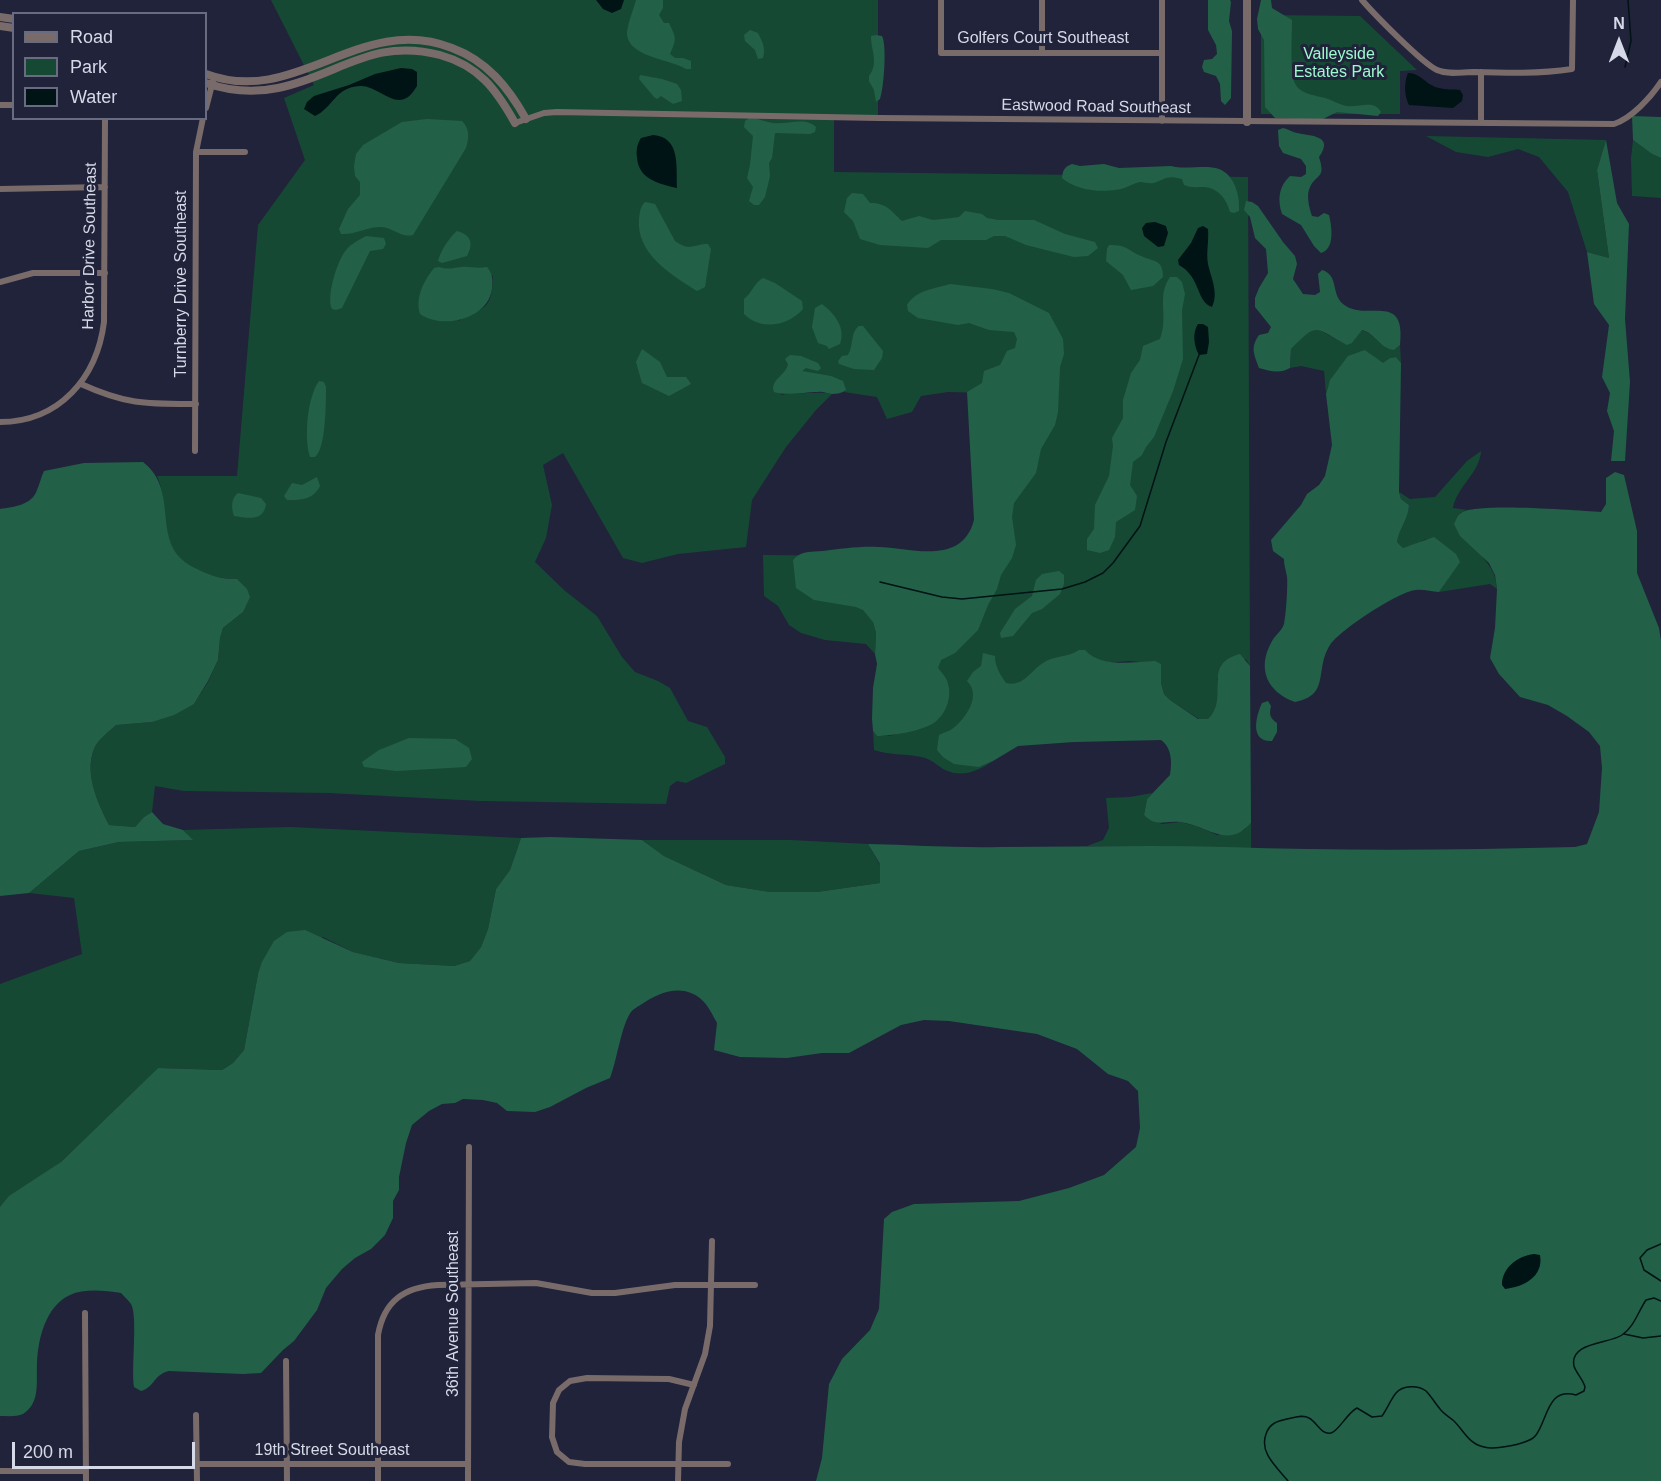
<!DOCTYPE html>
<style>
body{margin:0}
#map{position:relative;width:1661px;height:1481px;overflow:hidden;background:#20233a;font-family:Arial,sans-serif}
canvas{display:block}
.legend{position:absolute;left:12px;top:12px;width:195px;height:108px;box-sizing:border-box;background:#20233a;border:2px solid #696c80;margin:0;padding:8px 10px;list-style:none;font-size:18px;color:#d6d9e8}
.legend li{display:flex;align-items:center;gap:12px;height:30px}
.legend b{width:30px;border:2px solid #696c80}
.north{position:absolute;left:1589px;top:12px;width:60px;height:60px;-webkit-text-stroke:4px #20233a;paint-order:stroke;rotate:0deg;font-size:16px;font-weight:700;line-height:24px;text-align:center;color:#d6d9e8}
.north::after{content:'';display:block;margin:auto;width:21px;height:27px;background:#d6d9e8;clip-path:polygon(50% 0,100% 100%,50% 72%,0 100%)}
.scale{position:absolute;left:12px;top:1442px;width:183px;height:27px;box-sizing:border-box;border:3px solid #d6d9e8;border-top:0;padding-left:8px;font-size:18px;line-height:21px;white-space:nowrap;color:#d6d9e8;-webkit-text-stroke:4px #20233a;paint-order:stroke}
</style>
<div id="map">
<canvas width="1661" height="1481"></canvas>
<ul class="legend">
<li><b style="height:8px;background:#7a6b6b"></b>Road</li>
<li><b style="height:16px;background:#164934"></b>Park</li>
<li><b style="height:16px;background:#001315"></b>Water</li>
</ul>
<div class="north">N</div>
<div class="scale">200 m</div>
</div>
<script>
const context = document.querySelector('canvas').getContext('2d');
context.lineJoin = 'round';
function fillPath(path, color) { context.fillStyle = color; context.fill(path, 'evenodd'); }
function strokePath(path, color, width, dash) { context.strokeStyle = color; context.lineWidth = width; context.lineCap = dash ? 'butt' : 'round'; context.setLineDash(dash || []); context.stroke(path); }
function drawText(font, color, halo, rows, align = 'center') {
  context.font = font + ' Arial,sans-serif'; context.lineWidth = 6; context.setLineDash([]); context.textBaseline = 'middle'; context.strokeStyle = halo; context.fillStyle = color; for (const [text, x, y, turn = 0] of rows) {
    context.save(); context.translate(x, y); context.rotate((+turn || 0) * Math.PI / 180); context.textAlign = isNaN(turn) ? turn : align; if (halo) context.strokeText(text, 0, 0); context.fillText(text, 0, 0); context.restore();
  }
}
fillPath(new Path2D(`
 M271 0H878V118L834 117V172L1248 177 1250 666 1246 659 1217 678C1219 694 1221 707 1208 719H1199L1170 700 1164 694 1161 683V664L1129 661 1104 663 1089 655 979 767 993 761C978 771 963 778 945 770 938 766 932 760 925 758 908 753 890 756 874 750L873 731 877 736H889L925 727 873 622 876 633 875 654 866 644 825 640 801 633 789 625 778 606 764 596 763 555 864 556 972 589 990 393 948 392 921 396 912 412 887 419 877 397 844 392 845 391 773 389 782 395C792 392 798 394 807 393 817 393 823 392 832 394L816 410 786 447 752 500 746 547 678 554 642 563 623 558 563 453 543 465 552 505 546 538 535 562 564 590 597 616 622 657 635 672 658 681 670 688 688 721 707 727 725 757V764L686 783 677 781 670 786 666 804 481 801 328 793 184 791 155 786 152 812 144 817 135 827 109 825C98 802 84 775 94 749 97 740 110 731 116 725L152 722 194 704 208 682 218 660 220 638 223 628 243 612 237 579C206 579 173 565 166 531 163 511 165 494 157 476H237L258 225 305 160 284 98 314 85ZM477 269 493 276C492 309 486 307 458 321Z
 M1261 15 1360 16 1417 70 1400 71V114H1261Z
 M1426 136 1606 140 1597 170 1609 258 1587 252 1568 192 1539 157 1518 149 1488 157 1456 152Z
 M1633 140 1652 154 1661 158V198L1632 196 1631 158Z
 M1318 329 1339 341 1352 343 1361 330C1375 333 1380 349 1394 350L1400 345 1401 363 1396 357 1390 358 1383 364 1365 350C1345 365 1332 369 1326 394L1324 371 1301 366 1290 368 1291 349C1299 340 1305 331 1318 329Z
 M1481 451C1480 473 1457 486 1453 508L1467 510 1460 513C1467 527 1473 543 1482 556 1492 570 1495 571 1497 589L1490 584 1439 592 1449 577 1426 539 1415 545 1403 548 1397 542C1399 529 1409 518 1409 505L1401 499 1399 492 1410 499 1435 497 1467 461Z
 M1152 793 1147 799 1144 815 1162 824 1180 822 1196 826 1217 835 1244 830 1251 823V849L1087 846 1103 840 1109 828 1106 798 1130 797Z
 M290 827 521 838 510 870 496 889 488 929 481 947 470 961 454 966 399 963 353 952 323 937 258 974 244 1050 233 1063 222 1070 158 1068 61 1162 0 1207V984L82 954 74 898 29 893 79 851 119 842 192 840 183 830Z
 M642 840H790L868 844 880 865V883L817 892H770L726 885 664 856Z`), '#164934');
fillPath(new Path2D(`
 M636 0H663V8L659 15 664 23H669C676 38 677 38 670 54L675 58H683L691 61V69H686C670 59 627 57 627 33 628 22 633 11 636 0Z
 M1208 0H1230L1231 2 1229 21 1232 31 1231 98 1225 105 1221 101 1220 84 1216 76 1204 72 1202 67 1204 60 1212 59 1217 54 1216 45 1208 30Z
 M1261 0H1271L1272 8 1292 20C1292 34 1290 69 1294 81 1298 94 1314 95 1325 98 1333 100 1339 105 1347 106 1359 108 1374 99 1381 112L1378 116 1337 112 1321 120 1275 118 1265 107 1264 40 1258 29 1257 19Z
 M750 30 758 33C762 41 766 48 763 58L758 59 755 50 745 41 744 35Z
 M876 35 882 36C887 45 884 88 880 99L876 102 874 90 869 81V76C879 63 871 51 871 36Z
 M640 75 662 79 677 84 681 90 682 101 673 104 661 96 657 99 654 97 639 79Z
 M1632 116 1661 117V158L1652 154 1633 140Z
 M749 118C758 118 765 122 773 123 787 125 805 116 816 127L815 132 810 134 775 133 772 158 769 163 770 176 765 197 759 205H754L749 201 753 187 747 178 750 165 753 136 744 127 745 121Z
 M427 119 462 121C470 129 469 138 466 148L413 235C400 238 393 227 380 227 367 227 355 235 341 234L339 229 348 209 360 195V182L355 176 354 166 356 154 363 145 402 122Z
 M1283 128C1288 129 1292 132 1297 133 1310 136 1335 135 1319 157 1326 179 1317 173 1310 187 1306 195 1309 207 1312 216L1318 217 1324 213 1329 215C1332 227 1335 249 1321 253L1314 246 1301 225 1282 214C1277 199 1279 186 1290 176L1301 177 1306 174V166L1301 159 1283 153 1279 146 1278 130Z
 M1606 140 1617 203 1629 224 1625 319 1630 382 1625 461H1611L1614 431 1607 411 1610 393 1602 377 1609 325 1594 304 1587 252 1609 258 1597 170Z
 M1072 164 1080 166 1104 164 1119 168 1171 166C1186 170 1206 164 1219 169 1235 175 1240 196 1239 211L1234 213 1230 212C1227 200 1218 187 1203 187 1196 187 1191 188 1184 185L1182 179C1165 175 1167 179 1154 183 1149 184 1144 182 1140 182 1134 183 1128 187 1121 189 1102 193 1077 191 1062 178 1063 170 1064 167 1072 164Z
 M852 193 863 194 870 203C887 203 891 211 902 221L919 216 933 220 952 218 959 217 965 211 982 214 987 218 998 220H1034L1065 234 1095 242 1098 248 1088 256 1074 257 1026 245 1005 236H994L986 240H941L928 248 880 245 860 239 853 221 844 212 847 198Z
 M1246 201 1252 202 1258 206 1283 242 1295 256 1297 264 1293 279 1303 294 1315 295 1320 292 1318 274 1322 270C1339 275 1331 294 1343 304 1366 323 1406 290 1400 345L1394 350C1380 349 1375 333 1362 330L1352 343 1347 345C1315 329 1319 320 1291 349L1290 368C1280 374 1270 371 1259 368 1254 354 1250 348 1259 335L1268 333 1271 327 1255 307V298L1259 288 1268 273 1266 249 1255 238 1250 217 1244 210Z
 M645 202 655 204 675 241C690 252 693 244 708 244L711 249 705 287 697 291C672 275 636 254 639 219 640 212 640 207 645 202Z
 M457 231C471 235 474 243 467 256L442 263 438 261C441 250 449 238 457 231Z
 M366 236 384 238 386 244 383 249 370 251 342 308 336 310 332 309C326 297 337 261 346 250 351 244 359 240 366 236Z
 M1109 245C1128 245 1125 249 1141 256 1154 262 1163 259 1163 277L1153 286 1131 290 1123 275 1106 261 1107 249Z
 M439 267C448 270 452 268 461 267 470 266 476 269 487 267 493 274 493 280 492 289 488 319 443 330 420 314 415 297 424 281 434 268Z
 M1170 277H1177L1182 282 1185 294 1182 310 1183 359 1173 391 1154 437 1146 447 1142 455 1133 462 1130 485 1137 496 1135 510 1116 522 1115 537 1109 550 1100 553 1087 550V539L1094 529 1095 505 1109 476 1113 446 1112 438 1123 418V400L1131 373 1140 360 1143 346 1160 339C1169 315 1156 297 1170 277Z
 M763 278 775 283 802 301 803 309C788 326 761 331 744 314V299C752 293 754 283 763 278Z
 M950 284 992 289 1009 293 1049 313 1063 339 1064 354 1060 367 1058 412 1055 425 1041 449 1036 473 1014 503 1012 517 1016 545 1012 558 1001 575 997 589 988 605 978 630 955 653 941 660 938 668C942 673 947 678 948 684 952 697 946 714 935 722 923 731 891 736 877 736L873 731 872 719 873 688 877 664 875 654 876 633 873 622 863 610 856 607 814 600 796 588 793 560C802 550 811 552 823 551 840 549 860 546 878 547 912 548 962 566 974 520L967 392 982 383 984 371 1000 365 1007 351 1015 348 1017 339 1014 332 989 330 969 323 958 325 918 318 908 311 907 305C916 290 934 289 950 284Z
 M822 304C835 314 846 328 840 344L829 349 827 346 818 343 812 327 815 308Z
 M859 326H863L883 351 882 358 874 370 854 369 839 364 838 361 842 356 848 355C854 345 850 333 859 326Z
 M642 349 660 362 667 377H686L691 384 669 396 642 383 636 362Z
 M1365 350 1383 363 1390 358 1396 357 1401 363 1399 492 1401 499 1409 505C1409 518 1399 529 1397 542L1403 548 1434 537 1456 554 1460 562 1439 592C1432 592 1423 589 1416 590 1399 591 1340 630 1330 645 1314 670 1331 695 1295 702 1267 692 1257 669 1271 643 1274 636 1282 631 1284 624 1286 616 1288 584 1287 577 1286 570 1284 566 1284 559L1273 551 1271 540 1301 505 1307 494 1319 485 1325 476 1332 445 1326 394 1330 380 1348 356Z
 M790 355 801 356 818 363 821 368 818 371 806 368 802 371 831 376 843 381 846 390C842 393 837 394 832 394 827 394 823 391 818 392 806 392 784 396 774 392L773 389C774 377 786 375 788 364L785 359Z
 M319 381 324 382 326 387C326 402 326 449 315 457H310C304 438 307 398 319 381Z
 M143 462C183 493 146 546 197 569 211 576 221 579 237 579L247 589 250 597 243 612 223 628 220 638 218 660 208 681 194 704 174 715 152 722 116 725C110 731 97 740 94 749 84 774 98 803 109 825L135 827 144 817 152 812 163 824 183 830 193 840 119 842 79 851 29 893 0 896V509C14 507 32 505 37 490 40 483 41 477 44 471L84 463Z
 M1615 472 1624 475 1637 531V573L1659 628 1661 641V1481H816L822 1458 829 1384 842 1359 870 1330 879 1309 884 1219 892 1212 914 1204 1019 1201 1069 1188 1104 1175 1136 1147 1140 1128 1138 1091 1128 1081 1108 1074 1077 1049 1037 1034 949 1021 924 1020 901 1025 849 1053H822L787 1058 740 1057 714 1050 717 1023C713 1016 708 1005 702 1000 683 983 660 992 642 1004 639 1006 633 1009 631 1012 621 1026 617 1061 610 1078L586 1088 550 1107 535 1112 507 1111 497 1103 483 1100 463 1099 455 1103 442 1104 429 1111 412 1125 406 1143 399 1177V1190L393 1201V1218L385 1235 371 1249 355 1258 342 1269 326 1288 317 1310 294 1341 283 1350 261 1373 243 1374 169 1371C153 1375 155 1387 141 1391L134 1387C131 1368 138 1316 131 1304 128 1300 124 1296 121 1293 106 1291 85 1288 70 1295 46 1306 38 1338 37 1363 36 1380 41 1403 23 1414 17 1417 7 1416 0 1416V1207L9 1196 61 1162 158 1068 222 1070 233 1063 244 1050 258 974 262 962 274 941 287 932 305 930 353 952 399 963 454 966 470 961 481 947 488 929 496 889 510 870 521 838 551 837 642 840 664 856 726 885 770 892H817L880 883V864L868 844C912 845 956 848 1000 847 1075 847 1151 845 1226 847 1343 851 1459 850 1575 847L1587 844 1599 812 1602 768 1600 746 1589 732 1567 716 1548 705 1520 697 1499 674 1490 658 1495 628 1497 589 1495 575 1489 563 1460 536 1454 524C1456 520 1458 515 1461 513 1476 502 1579 511 1601 512L1606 504V478Z
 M317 477 320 486C313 500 301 500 287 500L284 496 292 483 302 485Z
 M238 493 261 498 266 504C264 522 247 518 234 516 231 507 231 499 238 493Z
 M1059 571 1064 575V584L1060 594 1042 609 1032 613 1013 636 1001 638 1000 633 1015 609 1032 596 1036 580 1042 574Z
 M1079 650H1085C1100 668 1134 662 1155 661L1161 664V683L1164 694 1170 700 1198 719H1208C1231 698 1200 664 1240 654L1250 666 1251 823C1227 850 1207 825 1180 822 1164 820 1157 828 1144 815L1147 799 1170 775C1172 762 1172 748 1161 740L1074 742 1018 746 993 761 979 767 954 764 943 757 937 750 939 735C944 732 948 732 952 729 966 719 982 695 967 681L973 672 981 666 983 653 995 656C995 667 1000 674 1006 683 1024 687 1030 671 1043 663 1054 655 1068 658 1079 650Z
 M1268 701 1271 706C1269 715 1270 718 1277 723V732L1272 741C1249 742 1256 716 1262 703Z
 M409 738 455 739 469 748 472 759 466 767 396 771 364 767 362 762 379 750Z`), '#226147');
fillPath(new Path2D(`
 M596 0H624L621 9 612 13 603 9Z
 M401 68 412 69 417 72V86C399 118 381 85 360 86 335 87 333 108 315 116L304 109 307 102 314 96 349 85 375 74Z
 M1408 73C1421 73 1427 86 1439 88 1446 90 1453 89 1460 90L1463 95 1462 101 1453 108 1409 105C1404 95 1404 83 1408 73Z
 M653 135C681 137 676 167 677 188 659 184 638 179 637 157 636 151 637 144 641 138Z
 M1155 222 1166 226 1168 233 1164 246 1158 247 1144 236 1142 228 1146 223Z
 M1203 226 1208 229C1209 241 1206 253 1208 264 1211 278 1219 293 1212 307 1196 302 1201 277 1179 265L1178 260 1191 243 1198 228Z
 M1198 324H1203L1208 327 1209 342 1207 354 1199 355C1194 346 1192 333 1198 324Z
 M1534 1254 1540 1255C1544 1277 1523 1287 1505 1289L1502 1285C1502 1268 1517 1256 1534 1254Z`), '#001315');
strokePath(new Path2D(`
 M1625 67 1631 41 1628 0
 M880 582 942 597 962 599 1062 589 1085 582 1103 573 1113 563 1140 526 1166 442 1199 355
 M1661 1244 1647 1250 1640 1258 1644 1270 1661 1281
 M1624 1334 1643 1338 1661 1336
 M1288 1481C1277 1467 1259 1453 1266 1434 1269 1424 1277 1421 1287 1419 1294 1418 1302 1414 1309 1418 1317 1422 1321 1435 1331 1433 1338 1432 1347 1413 1357 1408L1372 1417 1382 1416C1387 1409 1391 1399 1396 1393 1403 1385 1418 1385 1426 1391 1431 1396 1435 1403 1440 1409 1444 1414 1449 1417 1454 1421 1464 1431 1469 1444 1484 1447 1495 1450 1530 1444 1536 1435 1548 1419 1547 1387 1576 1395L1584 1391 1585 1387C1583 1379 1576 1373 1574 1366 1569 1342 1609 1344 1622 1335 1634 1327 1638 1312 1646 1300L1654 1298 1661 1301`), '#001315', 1.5);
strokePath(new Path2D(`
 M941 0V53H1162
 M1042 0V53
 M1162 0V121
 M1362 0C1374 14 1422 63 1437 70 1448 75 1462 72 1474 72 1506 73 1539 74 1572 69L1573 0
 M1481 72V123
 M0 105H14
 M206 108 214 77
 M515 123 544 113 557 112 878 118 1614 124C1632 118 1651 97 1661 82
 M196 152H245
 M0 189 105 187
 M0 282 33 273H105
 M81 384C127 405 147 404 196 404
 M0 422C59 422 97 378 104 322L105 118
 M195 451 196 152 203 118
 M85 1313 86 1481
 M286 1361 287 1481
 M694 1385 669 1379 587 1378 570 1381 559 1390 553 1403 552 1437 557 1452 569 1462 585 1464H728
 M196 1415 197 1481
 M197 1464H468
 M0 1471H86
 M378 1481V1335C384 1301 404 1287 438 1285L536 1283 592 1293H615L675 1285H755
 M468 1481 469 1147
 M678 1481 679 1442 685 1409 705 1354 710 1326 712 1241`), '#7a6b6b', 6);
strokePath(new Path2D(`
 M1247 0V122
 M0 17 14 19
 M0 26 14 28
 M206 74C296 108 360 12 452 48 487 61 508 87 526 119
 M206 83C229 91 254 93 278 88 338 76 372 37 440 55 479 66 496 89 515 123`), '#7a6b6b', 8);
drawText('16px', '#d6d9e8', '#20233a', [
 ["Golfers Court Southeast",1043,39],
 ["Eastwood Road Southeast",1096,107,1],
 ["Harbor Drive Southeast",90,246,-89],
 ["Turnberry Drive Southeast",182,284,-90],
 ["36th Avenue Southeast",454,1314,-90],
 ["19th Street Southeast",332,1451]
]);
drawText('16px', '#9dface', '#20233a', [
 ["Valleyside",1339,55],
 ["Estates Park",1339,73]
]);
</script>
